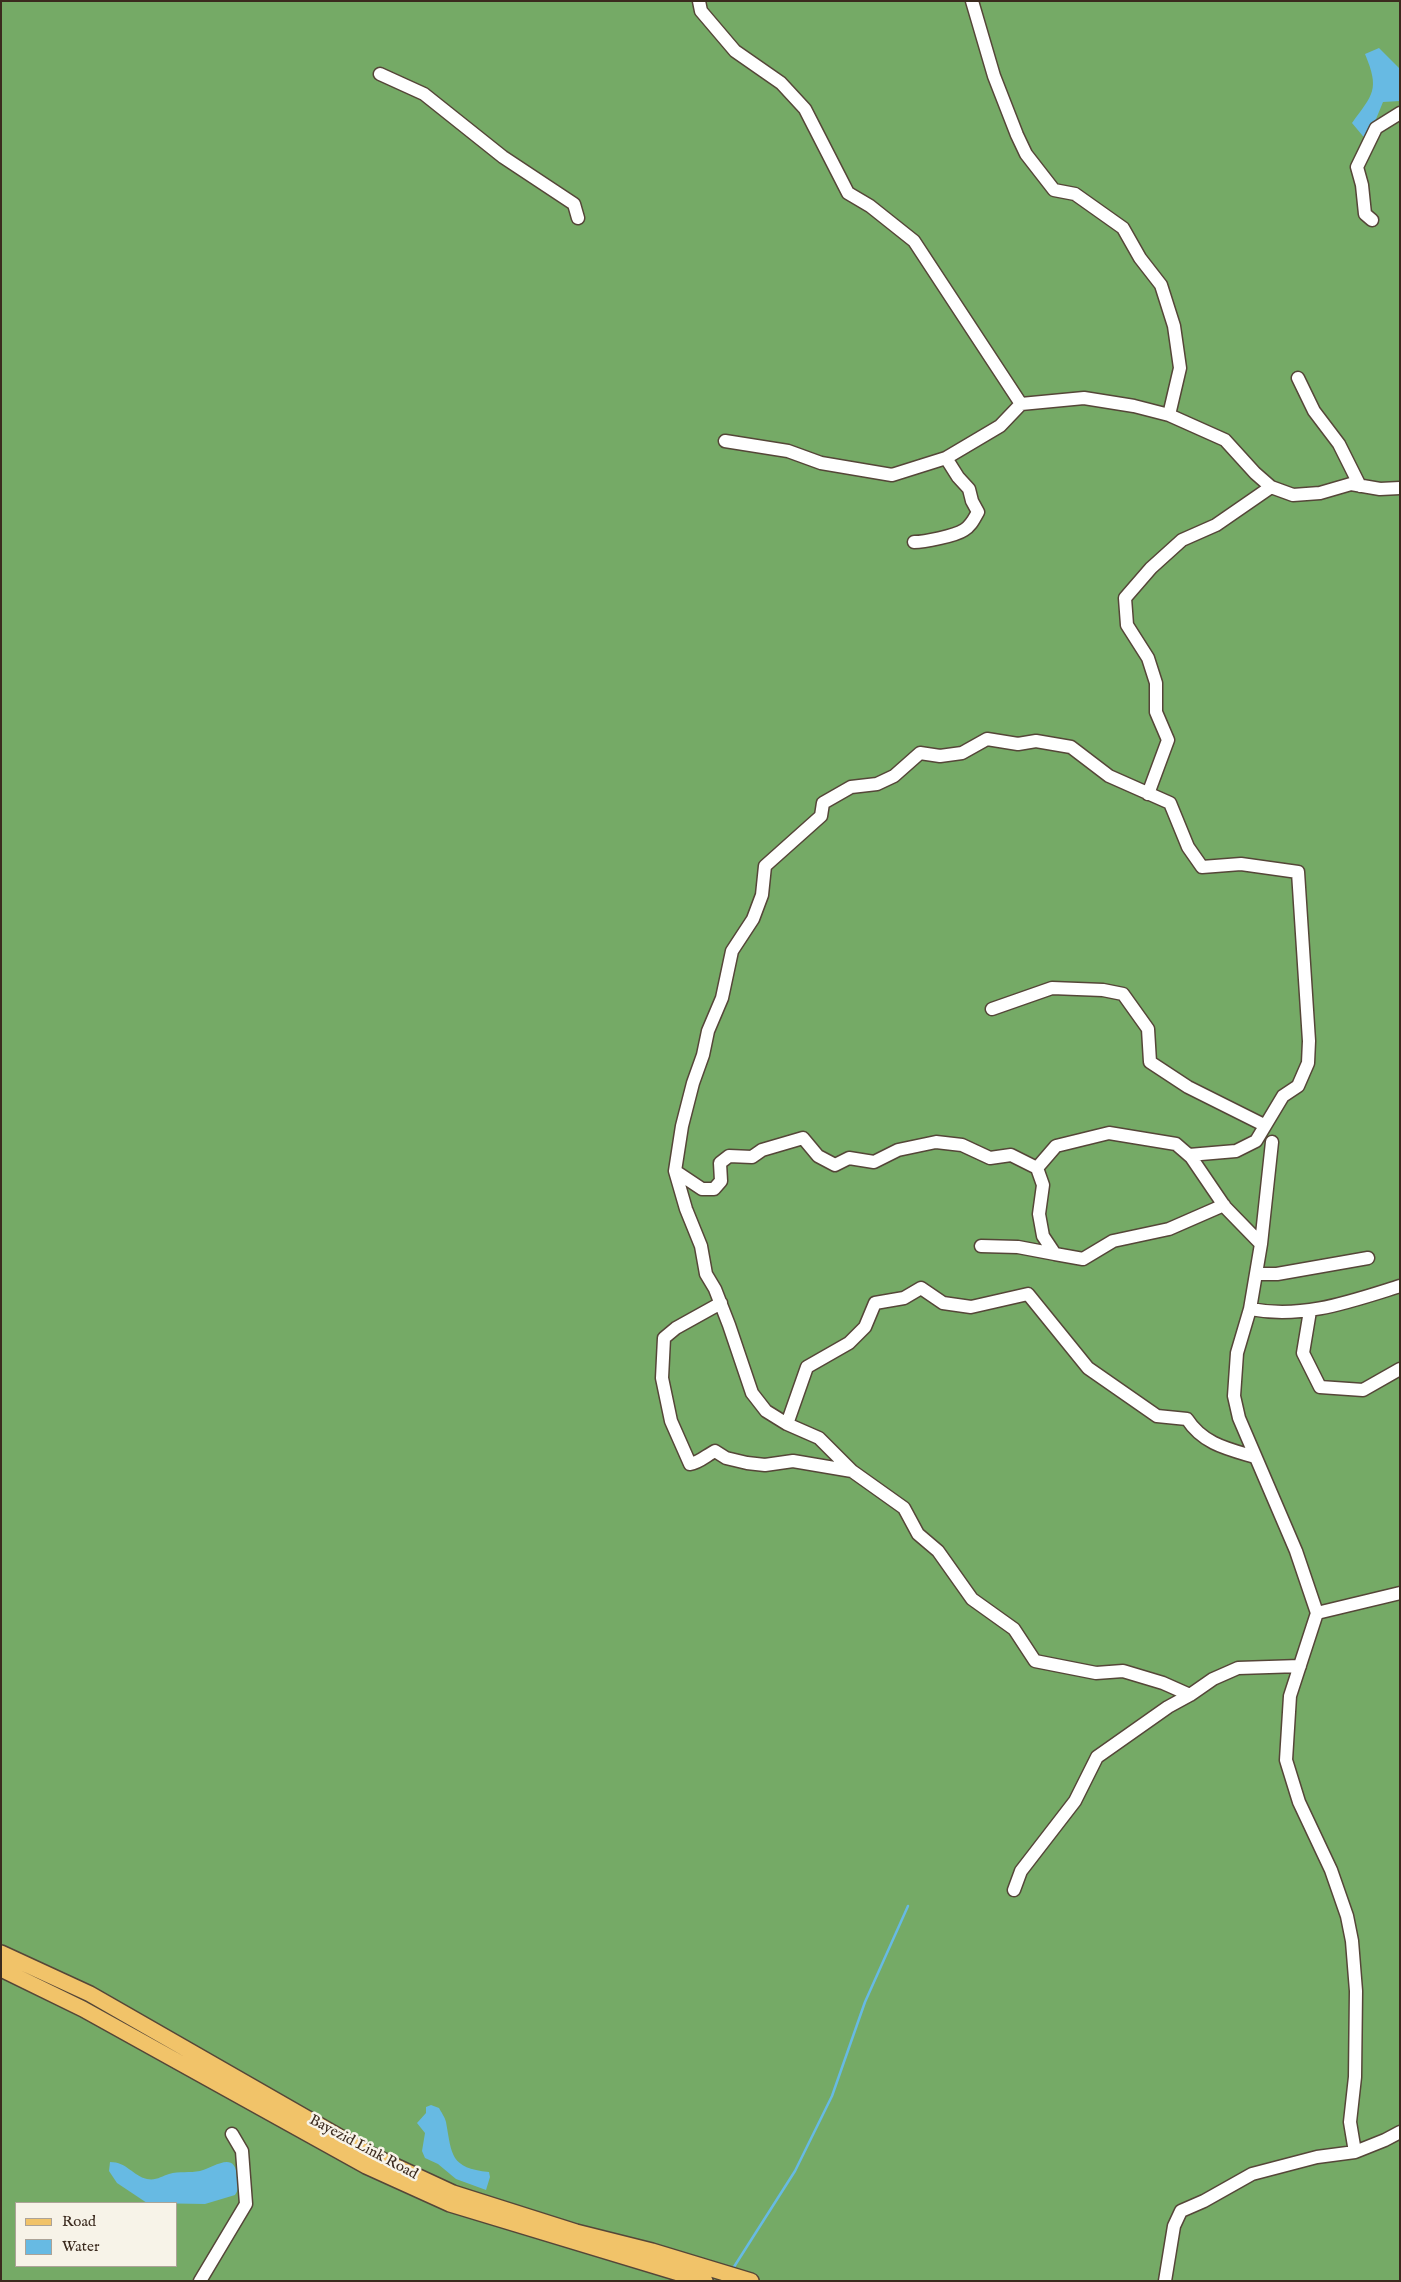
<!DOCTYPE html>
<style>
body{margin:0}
#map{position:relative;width:1401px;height:2282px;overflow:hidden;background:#ebe5c8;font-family:"IM FELL English",serif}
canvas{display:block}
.frame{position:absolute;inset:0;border:2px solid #3b2a1e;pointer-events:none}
.legend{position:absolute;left:15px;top:2202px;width:162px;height:65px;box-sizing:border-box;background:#f7f3e8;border:1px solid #aca397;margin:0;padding:6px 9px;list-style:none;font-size:15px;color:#3b2a1e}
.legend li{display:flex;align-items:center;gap:10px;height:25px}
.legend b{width:25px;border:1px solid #aca397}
</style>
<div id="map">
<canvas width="1401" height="2282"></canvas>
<div class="frame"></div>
<ul class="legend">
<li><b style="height:6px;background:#f1c369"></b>Road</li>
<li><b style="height:14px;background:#67bae3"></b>Water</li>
</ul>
</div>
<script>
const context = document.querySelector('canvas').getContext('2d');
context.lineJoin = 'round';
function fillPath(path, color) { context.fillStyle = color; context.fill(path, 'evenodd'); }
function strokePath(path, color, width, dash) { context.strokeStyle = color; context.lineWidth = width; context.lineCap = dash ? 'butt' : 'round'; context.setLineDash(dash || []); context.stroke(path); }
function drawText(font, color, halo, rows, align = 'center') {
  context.font = font + ' "IM FELL English",serif'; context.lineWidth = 5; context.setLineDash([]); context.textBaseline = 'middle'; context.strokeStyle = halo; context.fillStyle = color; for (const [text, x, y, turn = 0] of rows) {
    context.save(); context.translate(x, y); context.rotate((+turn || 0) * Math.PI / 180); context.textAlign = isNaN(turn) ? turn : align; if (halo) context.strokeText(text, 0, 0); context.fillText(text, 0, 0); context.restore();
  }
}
fillPath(new Path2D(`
 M1 1H1400V2281H1ZM16 2203H176V2266H16Z`), '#75aa66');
fillPath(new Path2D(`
 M1379 48 1400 69V101L1383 102 1367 141 1352 123C1373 94 1380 90 1365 54Z
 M431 2105 439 2108C441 2112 445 2117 446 2122 452 2155 450 2168 489 2172L490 2177 486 2190 456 2179 438 2164 425 2158 422 2151 425 2133 417 2123 426 2113V2107Z
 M110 2162C127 2162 133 2176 147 2179 156 2181 162 2176 169 2174 179 2171 190 2173 200 2171 214 2168 236 2149 237 2178 237 2186 240 2188 235 2195L205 2204 147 2203 117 2183 109 2171Z`), '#67bae3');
strokePath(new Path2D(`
 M732 2270 795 2171 832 2096 865 2002 908 1906`), '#67bae3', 2.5);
const minor = new Path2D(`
 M699 1 701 11 735 51 781 83 805 109 848 193 870 206 914 241 1021 404 1084 398 1134 406 1169 415 1225 440 1255 473 1271 487 1293 495 1320 493 1351 484 1380 489 1400 488
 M972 1 994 76 1017 135 1026 154 1054 190 1075 194 1123 228 1140 258 1161 285 1174 326 1180 368 1169 415
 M380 74 424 94 503 157 574 204 578 218
 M1372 220 1365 214 1362 185 1357 167 1376 128 1400 113
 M1298 378 1314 411 1339 444 1360 486
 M725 441 788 451 821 463 892 475 946 458 1000 426 1021 404
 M914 542C924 542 955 536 964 530 971 526 974 519 978 512L972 501 969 489 958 477 946 458
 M1148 794 1168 740 1156 712V683L1148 658 1127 625 1125 598 1151 568 1182 540 1216 525 1271 487
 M992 1009 1052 988 1103 990 1123 994 1148 1029 1150 1062 1188 1087 1264 1125
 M1037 1168 1043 1185 1039 1214 1043 1236 1055 1254 1083 1259 1113 1241 1169 1229 1224 1205
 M675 1171 702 1189H714L721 1181 720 1163 729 1156 752 1157 762 1150 803 1138 818 1156 835 1165 849 1158 874 1162 898 1150 936 1142 962 1145 990 1158 1011 1155 1037 1168 1056 1146 1109 1133 1176 1144 1191 1157 1225 1207 1261 1244 1250 1309 1237 1353 1234 1396 1239 1418 1296 1551 1317 1613 1290 1696 1286 1760 1299 1802 1331 1870 1347 1916 1352 1941 1356 1991 1355 2077 1350 2122 1355 2152
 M1261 1244 1272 1142
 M981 1246 1018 1247 1055 1254
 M1257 1274H1277L1368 1258
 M721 1303 676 1328 664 1338 662 1378 671 1421 690 1464C699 1463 707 1455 715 1451L726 1458 747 1463 765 1465 793 1461 852 1471 904 1508 918 1534 938 1551 972 1599 1014 1629 1035 1661 1096 1673 1123 1671 1163 1683 1190 1695
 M1250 1309C1303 1319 1349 1302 1400 1286
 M1310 1311 1303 1353 1320 1387 1363 1390 1400 1369
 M787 1424 807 1367 849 1343 865 1327 875 1303 904 1298 921 1288 943 1303 971 1307 1028 1294 1088 1368 1157 1416 1187 1419C1203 1444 1228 1449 1255 1457
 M852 1471 819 1438 787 1424 766 1411 752 1393 729 1325 715 1289 706 1274 701 1246 686 1209 675 1171 682 1126 693 1083 703 1055 708 1031 722 998 732 951 753 919 762 895 765 866 821 816 823 803 851 787 877 784 894 776 920 753 940 756 962 753 987 739 1018 744 1036 741 1071 747 1109 776 1170 803 1188 847 1202 867 1241 864 1298 872 1309 1041 1308 1063 1298 1086 1283 1096 1256 1141 1236 1151 1189 1155
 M1317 1613 1400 1593
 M1014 1890 1021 1871 1075 1801 1097 1757 1168 1707 1190 1695 1213 1679 1238 1668 1300 1666
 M200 2281 246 2204 242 2151 232 2134
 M1165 2281 1174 2226 1181 2211 1204 2201 1252 2174 1317 2157 1355 2152 1385 2140 1400 2132`);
const major = new Path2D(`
 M1 1953 90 1994 371 2155 453 2193 576 2232 652 2251 751 2281
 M1 1969 83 2009 366 2166 450 2204 705 2281`);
strokePath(minor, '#554638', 15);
strokePath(major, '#554638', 18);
strokePath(minor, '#fff', 12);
strokePath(major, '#f1c369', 15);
drawText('15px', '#3b2a1e', '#f7f3e8', [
 ["Bayezid Link Road",363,2148,28]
]);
</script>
